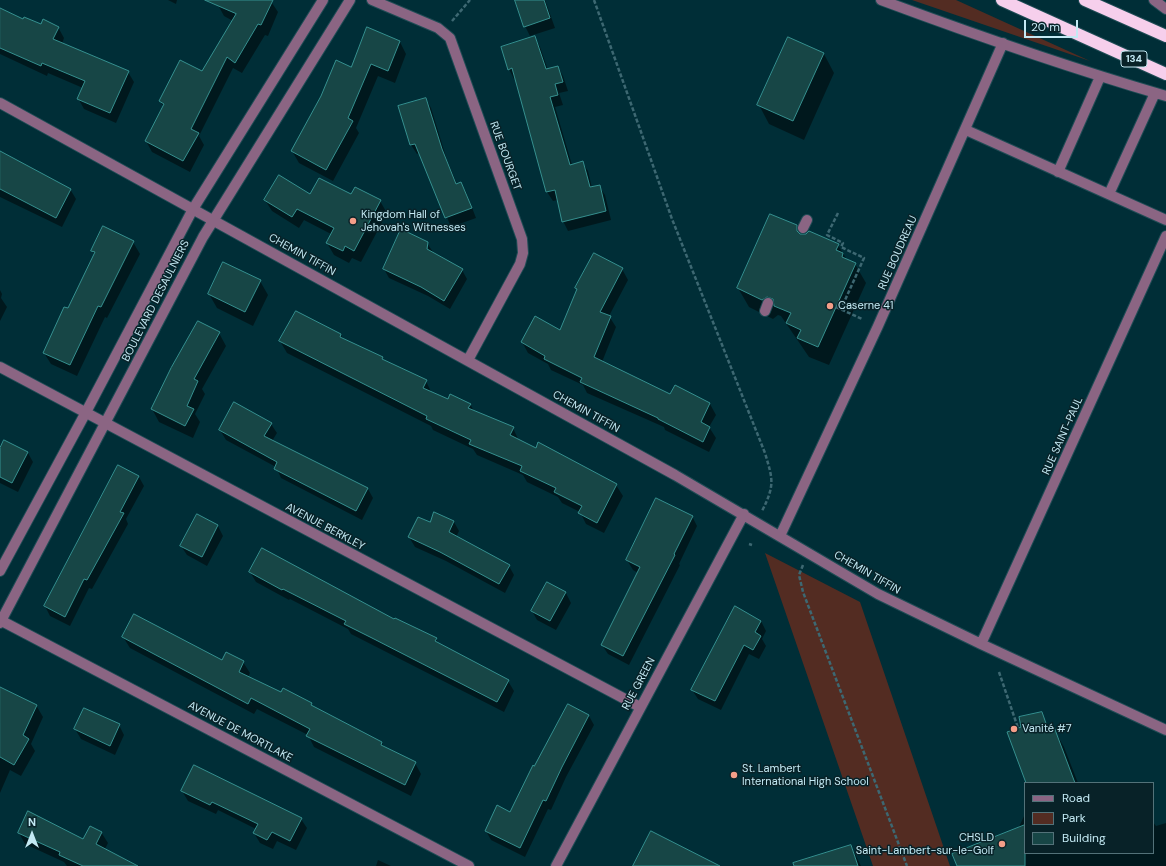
<!DOCTYPE html>
<meta charset="utf-8">
<style>
body{margin:0}
#map{position:relative;width:1166px;height:866px;overflow:hidden;background:#002e37;font-family:"DM Sans",sans-serif}
canvas{display:block}
.legend{position:absolute;left:1024px;top:782px;width:130px;height:72px;box-sizing:border-box;background:#082228;border:1px solid #537279;margin:0;padding:5px 7px;list-style:none;font-size:12px;color:#c3e9f3}
.legend li{display:flex;align-items:center;gap:8px;height:20px}
.legend b{width:20px;border:1px solid #537279}
.north{position:absolute;left:12px;top:814px;width:40px;height:40px;-webkit-text-stroke:3px #082228;paint-order:stroke;rotate:0deg;font-size:11px;font-weight:700;line-height:16px;text-align:center;color:#c3e9f3}
.north::after{content:'';display:block;margin:auto;width:14px;height:18px;background:#c3e9f3;clip-path:polygon(50% 0,100% 100%,50% 72%,0 100%)}
.scale{position:absolute;left:1024px;top:20px;width:54px;height:18px;box-sizing:border-box;border:2px solid #c3e9f3;border-top:0;padding-left:5px;font-size:12px;line-height:14px;white-space:nowrap;color:#c3e9f3;-webkit-text-stroke:3px #082228;paint-order:stroke}
</style>
<div id="map">
<canvas width="1166" height="866"></canvas>
<ul class="legend">
<li><b style="height:5px;background:#8b6583"></b>Road</li>
<li><b style="height:11px;background:#532c22"></b>Park</li>
<li><b style="height:11px;background:#174646"></b>Building</li>
</ul>
<div class="north">N</div>
<div class="scale">20 m</div>
</div>
<script>
const context = document.querySelector('canvas').getContext('2d');
context.lineJoin = 'round';
function fillPath(path, color) { context.fillStyle = color; context.fill(path, 'evenodd'); }
function strokePath(path, color, width, dash) { context.strokeStyle = color; context.lineWidth = width; context.lineCap = dash ? 'butt' : 'round'; context.setLineDash(dash || []); context.stroke(path); }
function drawText(font, color, halo, rows, align = 'center') {
  context.font = font + ' "DM Sans",sans-serif'; context.lineWidth = 3; context.setLineDash([]); context.textBaseline = 'middle'; context.strokeStyle = halo; context.fillStyle = color; for (const [text, x, y, turn = 0] of rows) {
    context.save(); context.translate(x, y); context.rotate((+turn || 0) * Math.PI / 180); context.textAlign = isNaN(turn) ? turn : align; if (halo) context.strokeText(text, 0, 0); context.fillText(text, 0, 0); context.restore();
  }
}
fillPath(new Path2D(`
 M912 0H956L1090 61Z
 M765 553 860 602 950 866H873Z`), '#532c22');
fillPath(new Path2D(`
 M168 0H177L176 4Z
 M220 0H270L278 12 268 36 265 35 242 73 233 68 199 136 204 145 190 172 152 152 146 141 164 107 160 101 202 72 233 21 224 16 218 5Z
 M516 0H545L555 28 530 36 525 26Z
 M0 9 23 21 41 26 58 27 64 38 62 44 128 72 134 82 116 123 84 109 78 98 83 88 48 73 47 76 0 54Z
 M535 38 540 47 548 70 558 67 563 76 568 91 559 93 563 105 555 107 572 165 582 162 588 171 592 188 599 186 605 195 611 220 568 231 563 221 558 200 553 201 547 192 516 78 514 79 509 69Z
 M400 42 406 54 395 83 378 76 356 128 359 133 333 181 299 163 292 151 352 68Z
 M824 54 834 73 804 140 769 124 759 105Z
 M426 99 431 108 447 160 457 184 461 183 466 192 476 218 451 227 420 153 417 154 411 145Z
 M0 157 70 189 76 199 62 227 0 197Z
 M311 196H351L380 201 387 213 361 262 352 258 349 263 334 255 327 243 331 234 304 220 299 228 272 211 265 200Z
 M796 226 801 235 838 245 847 260 855 264 866 283 829 365 809 357 781 316 778 315 773 319 749 307 738 288Z
 M133 242 140 254 107 318 105 317 77 376 51 364 44 353 68 310 95 255 92 251Z
 M427 243 433 252 462 270 467 279 450 309 428 296 389 278 384 269Z
 M622 269 628 280 609 316 616 327 602 362 671 396 710 404 716 415 709 427 716 438 709 452 665 430 664 427 587 393 583 385 551 370 548 364 528 353 522 342 560 331 577 290 576 288Z
 M260 281 268 295 253 326 217 308 209 294Z
 M0 290 2 294 1 298 7 307 0 321Z
 M219 333 226 346 202 389 205 394 195 414 200 422 193 438 159 422 152 409Z
 M341 335 343 339 382 358 384 361 426 381 432 394 448 401 470 404 474 411 513 428 519 441 616 485 623 496 604 533 586 524 580 512 562 503 558 497 527 482 523 475 477 455 473 449 433 430 431 426 287 353 280 341Z
 M271 424 277 433 272 441 368 489 373 498 362 520 281 478 276 467 226 440 220 430Z
 M5 441 28 453 33 462 18 492 0 483V445L2 446Z
 M139 477 144 486 126 519 128 524 92 589 89 588 70 626 50 616 45 606Z
 M435 513 454 522 459 531 456 537 509 566 514 575 505 593 446 561 415 547 409 537 430 523Z
 M197 515 218 526 223 536 207 566 187 555 181 546Z
 M692 516 697 526 679 564 680 565 629 665 608 654 602 645 638 573 633 570 627 560Z
 M250 572 436 639 439 645 508 681 514 691 504 712 351 634 348 629 290 599 289 600 256 582Z
 M547 583 566 593 571 603 556 630 537 620 532 611Z
 M761 621 766 631 762 639 766 646 759 659 749 654 721 710 698 699 692 690Z
 M123 637 223 661 243 662 250 673 248 677 281 693 311 704 313 708 382 743 385 749 415 763 421 774 411 796 314 747 308 735 257 709 254 714 130 648Z
 M0 691 36 705 43 717 31 744 35 751 21 776 10 770 0 793Z
 M568 705 589 716 594 725 566 777 551 810 548 809 525 857 491 840 486 831 511 813Z
 M1041 713 1050 729 1053 728 1064 747 1078 783H1027L1022 728Z
 M119 725 124 735 115 755 81 739 75 729Z
 M182 791 301 819 307 828 296 850 277 841 273 849 260 843 254 833 256 829 218 810 216 814 188 801Z
 M1025 814V853H1153V822L1156 826 1166 823V866H958L1018 829Z
 M101 832 108 843 105 849 139 866H67L64 862 25 844 19 833 84 840Z
 M851 846 861 866H808Z
 M378 860 391 866H376Z`), '#0007');
const building = new Path2D(`
 M205 0H273L261 25 258 24 235 63 227 57 191 129 199 133 183 161 145 141 164 104 159 101 180 60 202 71 236 14Z
 M515 0H544L550 18 524 27Z
 M0 8 23 19 24 17 41 24 43 19 59 27 53 39 129 71 110 113 77 99 85 81 42 63 41 66 0 48Z
 M367 27 400 41 388 71 371 64 348 118 353 121 326 170 291 151 321 96 336 60 351 67Z
 M535 36 546 69 558 66 563 82 555 84 558 95 550 97 570 165 583 161 590 187 600 185 606 211 562 222 555 190 546 192 512 68 508 70 501 47Z
 M788 37 824 53 793 121 757 105Z
 M426 98 442 149 456 184 461 182 472 208 445 218 415 144 410 145 398 106Z
 M0 151 71 189 56 218 0 189Z
 M279 175 310 194 319 178 351 194 355 187 381 200 354 251 345 246 343 251 326 243 334 228 297 209 292 217 264 200Z
 M770 214 797 225V231L800 234H806L809 231 839 244 836 250 843 253 842 257 856 263 818 347 797 338 801 330 786 323 791 313 774 306 773 299 767 297 762 300 737 288Z
 M103 226 134 241 101 307 98 306 70 365 43 353 64 307 68 308 95 252 91 251Z
 M401 229 428 242 427 249 463 269 444 301 421 287 383 269Z
 M594 253 623 268 600 312 611 316 594 357 670 394 675 385 710 403 701 422 710 427 703 442 658 419V418L580 382 582 378 544 359 545 356 521 342 535 316 560 330 577 289 575 288Z
 M223 262 261 280 245 312 208 294Z
 M296 311 341 334 340 337 383 357 382 359 427 380 423 388 448 399 450 394 471 404 468 408 514 427 510 435 536 448 538 442 617 484 597 523 578 513 582 506 554 492 556 488 520 471 522 466 469 444 471 440 426 419 427 416 279 341Z
 M198 321 220 332 194 379 198 381 187 406 194 409 185 426 151 409 171 368Z
 M234 402 272 423 264 436 368 488 356 511 274 469 277 462 219 430Z
 M4 440 28 452 12 483 0 477V448Z
 M118 465 139 476 120 512 124 513 87 580 84 579 65 617 44 606Z
 M656 498 693 516 674 554 675 555 623 656 601 645 640 567 626 560Z
 M434 512 454 521 449 532 510 565 499 584 440 552 408 537 418 517 430 522Z
 M197 514 218 525 202 557 180 546Z
 M262 548 394 619 395 618 437 638 435 641 509 680 497 702 372 638 344 624 346 621 283 589 282 590 249 572Z
 M547 582 566 592 550 621 531 611Z
 M735 606 761 621 755 632 761 636 753 650 744 645 715 701 691 690Z
 M134 614 222 660 226 652 244 661 239 672 281 692 283 688 312 703 311 705 382 742 381 745 416 762 405 785 306 736 310 729 251 698 248 704 122 637Z
 M0 687 37 705 23 735 29 739 14 765 0 757Z
 M568 704 589 715 562 767 546 801 543 800 520 848 485 831 497 805 510 812 533 765 534 766Z
 M84 708 120 724 110 746 74 729Z
 M1042 712 1048 729 1054 727 1075 783H1026L1007 732 1021 727 1019 717Z
 M194 765 302 818 290 841 272 832 267 840 253 833 258 824 212 802 210 805 181 791Z
 M28 811 83 839 90 826 102 832 96 844 138 866H83L59 855 60 852 18 833Z
 M1025 825V866H957L952 854Z
 M651 831 720 866H633Z
 M851 845 858 866H794L793 863Z`);
fillPath(building, '#174646');
strokePath(building, '#35908f', 1);
const minor = new Path2D(`
 M372 0 438 28 450 38 522 239 523 253 520 264 468 360
 M881 0C975 35 1070 68 1166 96
 M1154 0 1166 9
 M0 103 675 475 878 594 981 644 1166 730
 M966 130 1166 220
 M1058 172 1100 77
 M1109 194 1155 93
 M803 228 807 220
 M765 311 768 303
 M0 367 640 707
 M780 536 878 326 1003 43
 M0 571 85 414 193 209 323 0
 M0 620 469 866
 M0 623 203 237 350 0
 M981 644 1166 236
 M556 866 744 514`);
const highway = new Path2D(`
 M1002 0 1166 74
 M1085 0 1166 36`);
strokePath(minor, '#1f4c55', 12);
strokePath(highway, '#1f4c55', 14);
strokePath(new Path2D(`
 M594 0 672 219 765 453C773 480 775 485 762 511
 M452 21 470 0
 M838 213 827 235 843 243 841 247 864 258 841 309
 M836 307 862 319
 M749 544 752 545
 M803 565 799 575 803 592 907 866
 M999 672 1018 728`), '#3d6872', 2.5, [4, 2]);
strokePath(minor, '#8b6583', 10);
strokePath(highway, '#f6cfec', 12);
for (const [x, y, r, color] of [
 [353,221,4,"#f49e88"],
 [830,306,4,"#f49e88"],
 [1014,729,4,"#f49e88"],
 [734,775,4,"#f49e88"],
 [1002,844,4,"#f49e88"]
]) { const dot = new Path2D(); dot.arc(x, y, r, 0, 2 * Math.PI); context.fillStyle = color; context.fill(dot); strokePath(dot, '#082228', 1.5); }
for (const [x, y, w] of [
 [1134,59,26]
]) { const box = new Path2D(); box.roundRect(x - w / 2, y - 8, w, 16, 3); context.fillStyle = '#082228'; context.fill(box); strokePath(box, '#c3e9f3', 1); }
drawText('bold 10px', '#c3e9f3', null, [
 ["134",1134,59]
]);
drawText('11px', '#c3e9f3', '#082228', [
 ["RUE BOURGET",505,156,70],
 ["RUE BOUDREAU",898,253,-66],
 ["CHEMIN TIFFIN",302,255,29],
 ["BOULEVARD DESAULNIERS",156,301,-63],
 ["CHEMIN TIFFIN",586,412,29],
 ["RUE SAINT-PAUL",1063,436,-66],
 ["AVENUE BERKLEY",325,527,28],
 ["CHEMIN TIFFIN",867,573,30],
 ["RUE GREEN",639,684,-62],
 ["AVENUE DE MORTLAKE",240,732,28]
]);
drawText('11px', '#c3e9f3', '#082228', [
 ["Kingdom Hall of",361,215],
 ["Jehovah's Witnesses",361,228],
 ["Caserne 41",838,306],
 ["Vanité #7",1022,729],
 ["St. Lambert",742,769],
 ["International High School",742,782],
 ["CHSLD",994,838,"right"],
 ["Saint-Lambert-sur-le-Golf",994,851,"right"]
], 'left');
</script>
